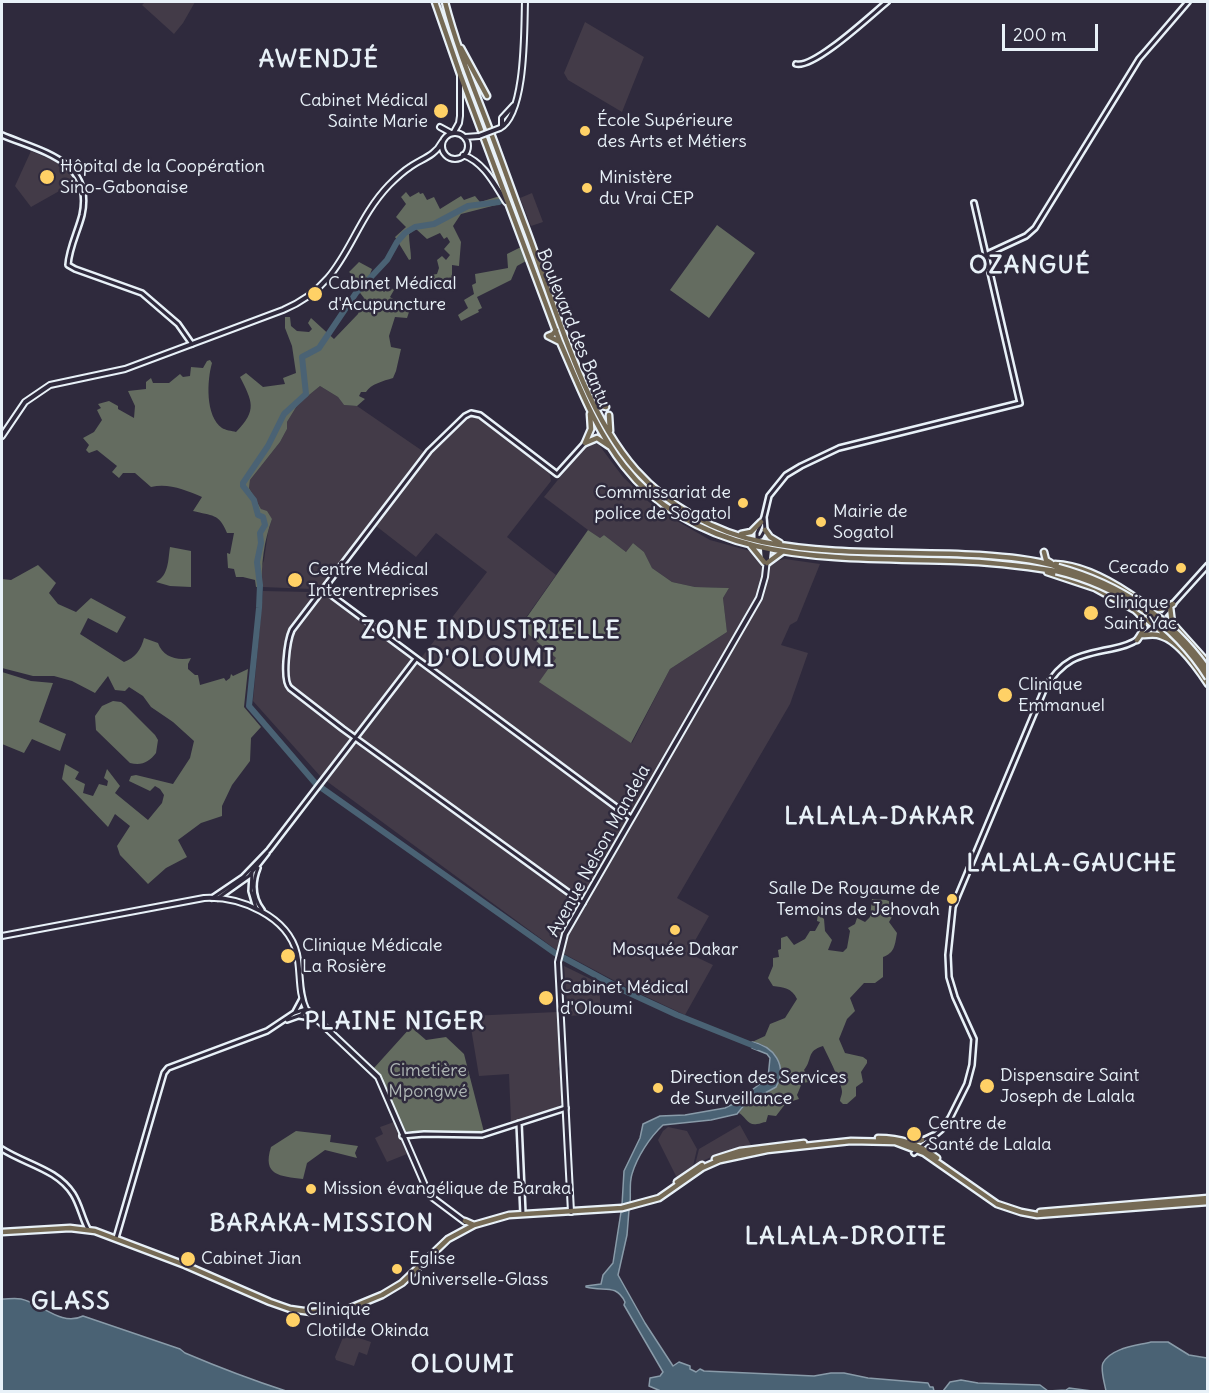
<!DOCTYPE html>
<meta charset="utf-8">
<style>
body{margin:0}
#map{position:relative;width:1209px;height:1393px;overflow:hidden;background:#2f2a3d;font-family:Delius,sans-serif}
canvas{display:block}
.frame{position:absolute;inset:0;border:3px solid #e8f1f8;pointer-events:none}
.scale{position:absolute;left:1002px;top:24px;width:96px;height:27px;box-sizing:border-box;border:3px solid #e8f1f8;border-top:0;padding-left:8px;font-size:18px;line-height:21px;white-space:nowrap;color:#e8f1f8;-webkit-text-stroke:4px #2f2a3d;paint-order:stroke}
</style>
<div id="map">
<canvas width="1209" height="1393"></canvas>
<div class="frame"></div>
<div class="scale">200 m</div>
</div>
<script>
const context = document.querySelector('canvas').getContext('2d');
context.lineJoin = 'round';
function fillPath(path, color) { context.fillStyle = color; context.fill(path, 'evenodd'); }
function strokePath(path, color, width, dash) { context.strokeStyle = color; context.lineWidth = width; context.lineCap = dash ? 'butt' : 'round'; context.setLineDash(dash || []); context.stroke(path); }
function drawText(font, color, halo, rows, align = 'center') {
  context.font = font + ' Delius,sans-serif'; context.lineWidth = 5; context.setLineDash([]); context.textBaseline = 'middle'; context.strokeStyle = halo; context.fillStyle = color; for (const [text, x, y, turn = 0] of rows) {
    context.save(); context.translate(x, y); context.rotate((+turn || 0) * Math.PI / 180); context.textAlign = isNaN(turn) ? turn : align; if (halo) context.strokeText(text, 0, 0); context.fillText(text, 0, 0); context.restore();
  }
}
fillPath(new Path2D(`
 M145 2H195L183 23 174 34 142 5Z
 M585 22 644 57 622 112 568 80 564 73Z
 M31 151 61 164 72 172 77 181 31 207 15 186Z
 M532 193 543 222 531 226 520 198Z
 M320 386 338 397 344 405 357 406 424 452 320 588 312 589 262 587V566L264 560 268 532 272 519 261 509 249 488 250 480 280 442 287 429V422L298 404Z
 M476 416 549 471 551 481 507 537 556 575 520 626 556 658 632 743 670 669 727 632 723 598 729 588 695 587 672 582 652 568 644 552 633 543 626 552 604 535 600 538 588 530 544 497 587 444 592 442 599 445 623 477 649 502 670 517 710 540 750 551 762 562 772 565 775 561 785 559 820 564 797 621 790 625 781 645 808 653 790 704 677 898 709 916 688 953 713 965 685 1015 630 989 555 949 321 777 253 701 263 591 309 592 327 597 409 656 421 658 487 572 436 533 416 557 376 526 435 447 467 418Z
 M564 966 599 983 601 1014 568 1016Z
 M557 1012 560 1062 558 1069 560 1072 562 1103 558 1107 511 1122 509 1074 479 1076 469 1016Z
 M394 1122 407 1154 387 1162 375 1138 383 1134 380 1127Z
 M740 1125 751 1145 717 1154 695 1165 699 1149Z
 M668 1127 687 1131 697 1149 693 1166 677 1178 658 1140 663 1131Z
 M347 1334 371 1342 367 1355 359 1352 354 1366 336 1360 335 1357 344 1335Z`), '#433b48');
fillPath(new Path2D(`
 M406 192 410 197 419 192 420 194 423 193 427 200 434 197 440 209 461 196 464 200 475 196 480 202 500 196 504 203 461 214 453 226 461 242 459 266 452 265V280L438 286 431 275 437 274 439 268 437 260 442 256 446 260 450 255 444 249 450 242 447 237 444 239 440 233 427 239 416 229 409 234C409 243 411 251 411 259L409 260 395 237 406 227 396 217 406 204 401 197Z
 M717 225 755 253 709 318 670 290Z
 M521 247 526 261 517 266 511 280 477 297 482 308 478 310 479 312 461 321 458 315 468 308 464 300 474 294 472 285 476 283 475 274 508 268 507 254Z
 M359 262 372 269 369 277 384 292 390 287 394 290 390 297 399 303V309L409 312 407 318 395 317 389 336 391 347 401 349 396 371 393 378C383 381 371 384 366 392H361L359 396 365 399 357 406 344 405 338 397 320 386 298 404 287 422V429L280 442 250 480 249 488 261 509 267 511 272 519C264 541 261 564 262 587H256L255 580 243 577H236L234 569 228 568 227 553 230 554 234 533H227C219 513 212 516 193 511L202 497C185 490 169 483 151 487L135 473H123L119 478 112 472 117 466 97 450 89 453 86 450 89 445 83 438 94 432 102 420 97 410 101 408 98 404 109 401 118 406V409L134 418 135 406 128 391 146 389V382L151 378 153 383H169L180 374 183 377 190 376 191 367 203 368 207 361 210 360 212 363C207 380 205 416 222 428 225 430 232 431 236 432 258 410 252 401 240 377L246 373 263 387 285 384 283 378 296 373 292 346 285 328V317H290L291 326 297 331 309 332 312 329 308 323 311 318 334 339 358 314 364 298 354 285 356 282 354 276 349 272Z
 M588 530 600 538 604 535 626 552 633 543 644 552 652 568 672 582 695 587 729 588 723 598 727 632 670 669 631 743 539 682 556 658 520 627Z
 M170 547 191 551V587L170 586 156 582C169 575 168 560 170 547Z
 M38 565 56 583 49 593 58 604 76 612 91 598 126 617 117 633 88 618 80 634 124 662C135 658 141 650 144 638L158 643C163 657 177 661 191 658L188 664V669L195 675H198L200 685 224 678 226 681 230 678 231 674 233 676 248 669 244 707 261 727 251 738 250 761 232 785 222 806V816L201 823 178 840 187 857 166 868 148 884 120 855 117 846 130 826 115 814 108 827 62 779 65 764 79 772 75 779 85 784 83 793 93 796 99 784 107 786 108 781 104 778 107 769 120 786 115 793 148 820 162 803 164 795 160 789 155 786 150 791 129 781 131 776 136 775 173 784 190 758 194 741 173 722 151 707 143 696 129 687 125 691 115 690 108 676 95 693 72 681 54 676H33L2 668V579L11 580Z
 M2 672 31 681 53 683 39 722 66 734 60 751 32 739 24 753 2 744Z
 M113 701 121 702 125 705 155 735 158 740 156 753C149 762 142 766 130 763L96 730 95 716 102 706Z
 M872 899 886 900 899 905 889 922 897 933C895 944 895 953 883 957V977L875 983H864L850 998 855 1011 847 1019 839 1039 845 1053 863 1057 867 1060V1063L861 1072 863 1082 856 1087V1096L847 1104H843L840 1101C840 1098 842 1095 842 1092 843 1086 827 1054 823 1046 806 1051 813 1059 804 1070L809 1078V1082L802 1083 797 1095 799 1099 786 1103 776 1116 768 1115 766 1122C763 1122 760 1124 757 1124 748 1126 745 1116 739 1113 742 1109 744 1105 748 1102 764 1092 792 1085 777 1060 770 1048 765 1044 752 1042L765 1036 770 1024 785 1018 797 999C792 988 783 987 773 986L768 978 773 966V958L779 957 778 950 781 949V938L787 936 794 945 805 939 810 931H815L820 922 817 921 818 913 824 919 825 931 832 940 828 950 843 952 847 948 850 931 848 928 855 924 857 918 865 922 870 917Z
 M411 1027 426 1040 446 1037 464 1054 484 1132 404 1131 386 1086 374 1068Z
 M296 1131 331 1135 330 1142 358 1146 355 1153 357 1158 325 1150 307 1163 303 1179C280 1176 262 1176 271 1147Z`), '#646c60');
const water = new Path2D(`
 M752 1042C774 1046 788 1066 776 1087L745 1104 737 1114 711 1120 663 1125C650 1137 637 1157 632 1174 629 1183 631 1194 630 1203L622 1205 624 1171 640 1138 643 1124 660 1116 685 1115 725 1108 733 1104 768 1078 770 1058 767 1054 752 1048Z
 M629 1210 627 1235 618 1275 645 1323 673 1366 679 1362 690 1366V1369L696 1372 700 1369 704 1371 814 1376 831 1373H844L868 1378 928 1383 930 1387H933L934 1391 663 1392 649 1386 650 1378 660 1376 663 1372 624 1305 625 1302C616 1283 604 1292 586 1287V1286L601 1284 603 1275 613 1263 621 1212Z
 M2 1299C8 1299 15 1298 21 1299 41 1303 61 1327 83 1316L180 1349 185 1353C218 1367 252 1380 286 1391H2Z
 M1151 1342H1168L1189 1355 1207 1358V1391H1106C1105 1385 1100 1369 1103 1363 1111 1348 1135 1346 1151 1342Z
 M961 1380 978 1383 1040 1385 1048 1391 1066 1390 1069 1388 1092 1391H943L950 1382Z`);
fillPath(water, '#4a6274');
strokePath(water, '#899ba9', 1.5);
strokePath(new Path2D(`
 M499 202 468 206 434 224 415 227 405 233 397 242 387 260 356 293 319 348 302 357 306 394 284 414 268 446 243 483V486L254 500 258 515 263 517 265 525 260 533 261 543 257 562 260 585 259 608 249 706 316 784 555 953 625 991 677 1015 757 1047`), '#4a6274', 6);
const tertiary = new Path2D(`
 M796 64C814 69 871 15 887 2
 M2 135C39 151 94 160 82 215 78 231 69 248 68 265L75 269 142 293 178 324 192 344
 M985 255 1026 236 1035 228 1139 59 1188 2
 M764 517 765 530 761 537 757 538V533L764 517 769 496 786 475 801 466 839 448 1020 403 974 203
 M323 589 631 818
 M1151 621a7 7 0 1 1 14 0a7 7 0 1 1-14 0Z
 M1162 616 1208 565
 M1143 635 1153 627
 M258 868C252 883 253 898 262 910
 M252 873 251 891 256 908
 M212 898 243 877 269 850 416 659
 M218 898 249 876 267 853
 M583 903 343 729 290 688C282 680 287 641 292 630L429 451 465 416 471 413 480 415 557 474 585 443
 M295 1012 302 999
 M299 1016 316 1019
 M287 1020 301 1015 306 1009
 M519 1123 523 1214
 M402 1136 424 1134 482 1135 566 1108
 M921 1141 934 1135
 M2 1149C25 1164 57 1169 73 1194 80 1205 82 1218 88 1229
 M914 1153 941 1130 950 1118 967 1084 972 1065 974 1039 955 997 949 977 948 955 953 907 1044 690C1062 659 1078 655 1111 649 1121 647 1130 645 1138 639
 M116 1238 164 1073 168 1068 267 1031 294 1013 306 1009`);
const secondary = new Path2D(`
 M502 126V118L514 105
 M440 127 451 133
 M500 128C526 114 524 29 525 2
 M454 132 459 123 460 116V75
 M442 146a13 13 0 1 1 26 0a13 13 0 1 1-26 0Z
 M465 137 479 136
 M463 155C484 162 495 185 506 202
 M2 436 25 402 50 385 125 369 283 310C348 283 347 229 389 185 395 179 402 172 410 167 421 159 435 156 442 142
 M764 549 765 563
 M2 936 204 898C240 896 288 916 297 954 301 973 298 992 306 1009L378 1077 427 1190 433 1198 465 1222
 M571 1212 558 962 565 934 759 598 765 577 768 550`);
const primary = new Path2D(`
 M878 1138C901 1138 918 1144 937 1158
 M910 1142 922 1140
 M715 1159 740 1151 804 1143
 M677 1182 702 1165
 M1040 1212 1208 1198
 M465 1221 474 1225
 M2 1232 70 1228 95 1231 185 1265 270 1302 290 1309 311 1312 348 1309 382 1295 402 1283 448 1239 474 1225 509 1215 622 1208 659 1198 702 1168 720 1160 767 1150 851 1141 895 1142 924 1153 997 1204 1021 1212 1037 1215 1208 1202`);
const trunk = new Path2D(`
 M435 2 460 74 560 342C579 385 595 429 624 466 703 568 842 557 957 561 990 562 1023 566 1056 571
 M445 2C456 45 473 86 489 128 502 162 514 197 527 231 555 306 583 410 636 470 668 506 716 533 763 542 833 556 907 551 978 555 1005 557 1033 559 1058 567
 M461 48 487 96
 M556 330 553 334 548 336 560 342
 M594 404 606 407
 M609 415 610 431
 M585 443 591 429 590 414
 M585 443 597 438 609 446
 M765 530 770 537 780 543
 M741 534 751 532 761 522
 M751 546 764 562
 M1044 552 1046 560 1051 563
 M767 563 782 552
 M1055 564C1081 565 1109 580 1130 594 1138 599 1146 607 1155 609 1161 610 1167 607 1173 604
 M1047 572 1095 588 1135 610C1147 620 1146 628 1137 640
 M1170 607 1172 623 1208 663
 M1143 616 1151 623
 M1158 628 1167 637
 M1142 635C1149 635 1155 633 1161 636 1179 641 1198 669 1208 684`);
strokePath(tertiary, '#e8f1f8', 8);
strokePath(secondary, '#e8f1f8', 8);
strokePath(primary, '#e8f1f8', 9);
strokePath(trunk, '#e8f1f8', 9);
strokePath(tertiary, '#2f2a3d', 3);
strokePath(secondary, '#2f2a3d', 4);
strokePath(primary, '#756a55', 4.5);
strokePath(trunk, '#756a55', 4.5);
const secondaryBridge = new Path2D(`
 M479 136 500 128`);
const trunkBridge = new Path2D(`
 M1058 567C1118 583 1172 618 1208 670
 M1056 571C1119 586 1173 623 1208 678`);
strokePath(secondaryBridge, '#e8f1f8', 8, []);
strokePath(trunkBridge, '#e8f1f8', 9, []);
strokePath(secondaryBridge, '#2f2a3d', 4);
strokePath(trunkBridge, '#756a55', 4.5);
for (const [x, y, r, color] of [
 [441,111,8,"#ffd166"],
 [585,131,6,"#ffd166"],
 [47,177,8,"#ffd166"],
 [587,188,6,"#ffd166"],
 [315,294,8,"#ffd166"],
 [743,503,6,"#ffd166"],
 [821,522,6,"#ffd166"],
 [1181,568,6,"#ffd166"],
 [295,580,8,"#ffd166"],
 [1091,613,8,"#ffd166"],
 [1005,695,8,"#ffd166"],
 [952,899,6,"#ffd166"],
 [675,930,6,"#ffd166"],
 [288,956,8,"#ffd166"],
 [546,998,8,"#ffd166"],
 [987,1086,8,"#ffd166"],
 [658,1088,6,"#ffd166"],
 [914,1134,8,"#ffd166"],
 [311,1189,6,"#ffd166"],
 [188,1259,8,"#ffd166"],
 [397,1269,6,"#ffd166"],
 [293,1320,8,"#ffd166"]
]) { const dot = new Path2D(); dot.arc(x, y, r, 0, 2 * Math.PI); context.fillStyle = color; context.fill(dot); strokePath(dot, '#2f2a3d', 2); }
drawText('18px', '#e8f1f8', '#2f2a3d', [
 ["Cabinet Médical",428,101,"right"],
 ["Sainte Marie",428,122,"right"],
 ["École Supérieure",597,121],
 ["des Arts et Métiers",597,142],
 ["Hôpital de la Coopération",60,167],
 ["Sino-Gabonaise",60,188],
 ["Ministère",599,178],
 ["du Vrai CEP",599,199],
 ["Cabinet Médical",328,284],
 ["d'Acupuncture",328,305],
 ["Commissariat de",731,493,"right"],
 ["police de Sogatol",731,514,"right"],
 ["Mairie de",833,512],
 ["Sogatol",833,533],
 ["Cecado",1169,568,"right"],
 ["Centre Médical",308,570],
 ["Interentreprises",308,591],
 ["Clinique",1104,603],
 ["Saint Yac",1104,624],
 ["Clinique",1018,685],
 ["Emmanuel",1018,706],
 ["Salle De Royaume de",940,889,"right"],
 ["Temoins de Jehovah",940,910,"right"],
 ["Clinique Médicale",302,946],
 ["La Rosière",302,967],
 ["Mosquée Dakar",675,950,"center"],
 ["Cabinet Médical",560,988],
 ["d'Oloumi",560,1009],
 ["Dispensaire Saint",1000,1076],
 ["Joseph de Lalala",1000,1097],
 ["Direction des Services",670,1078],
 ["de Surveillance",670,1099],
 ["Centre de",928,1124],
 ["Santé de Lalala",928,1145],
 ["Mission évangélique de Baraka",323,1189],
 ["Cabinet Jian",201,1259],
 ["Eglise",409,1259],
 ["Universelle-Glass",409,1280],
 ["Clinique",306,1310],
 ["Clotilde Okinda",306,1331]
], 'left');
drawText('18px', '#e8f1f8', '#2f2a3d', [
 ["Boulevard des Bantu",573,328,68],
 ["Avenue Nelson Mandela",599,851,-61]
]);
drawText('18px', '#adb5b4', '#2f2a3d', [
 ["Cimetière",428,1071],
 ["Mpongwé",428,1092]
]);
context.letterSpacing = '1.5px';
drawText('bold 24px', '#e8f1f8', '#2f2a3d', [
 ["AWENDJÉ",319,60],
 ["OZANGUÉ",1030,266],
 ["ZONE INDUSTRIELLE",491,631],
 ["D'OLOUMI",491,659],
 ["LALALA-DAKAR",880,817],
 ["LALALA-GAUCHE",1072,864],
 ["PLAINE NIGER",395,1022],
 ["BARAKA-MISSION",322,1224],
 ["LALALA-DROITE",846,1237],
 ["GLASS",71,1302],
 ["OLOUMI",463,1365]
]);
context.letterSpacing = '0px';
</script>
